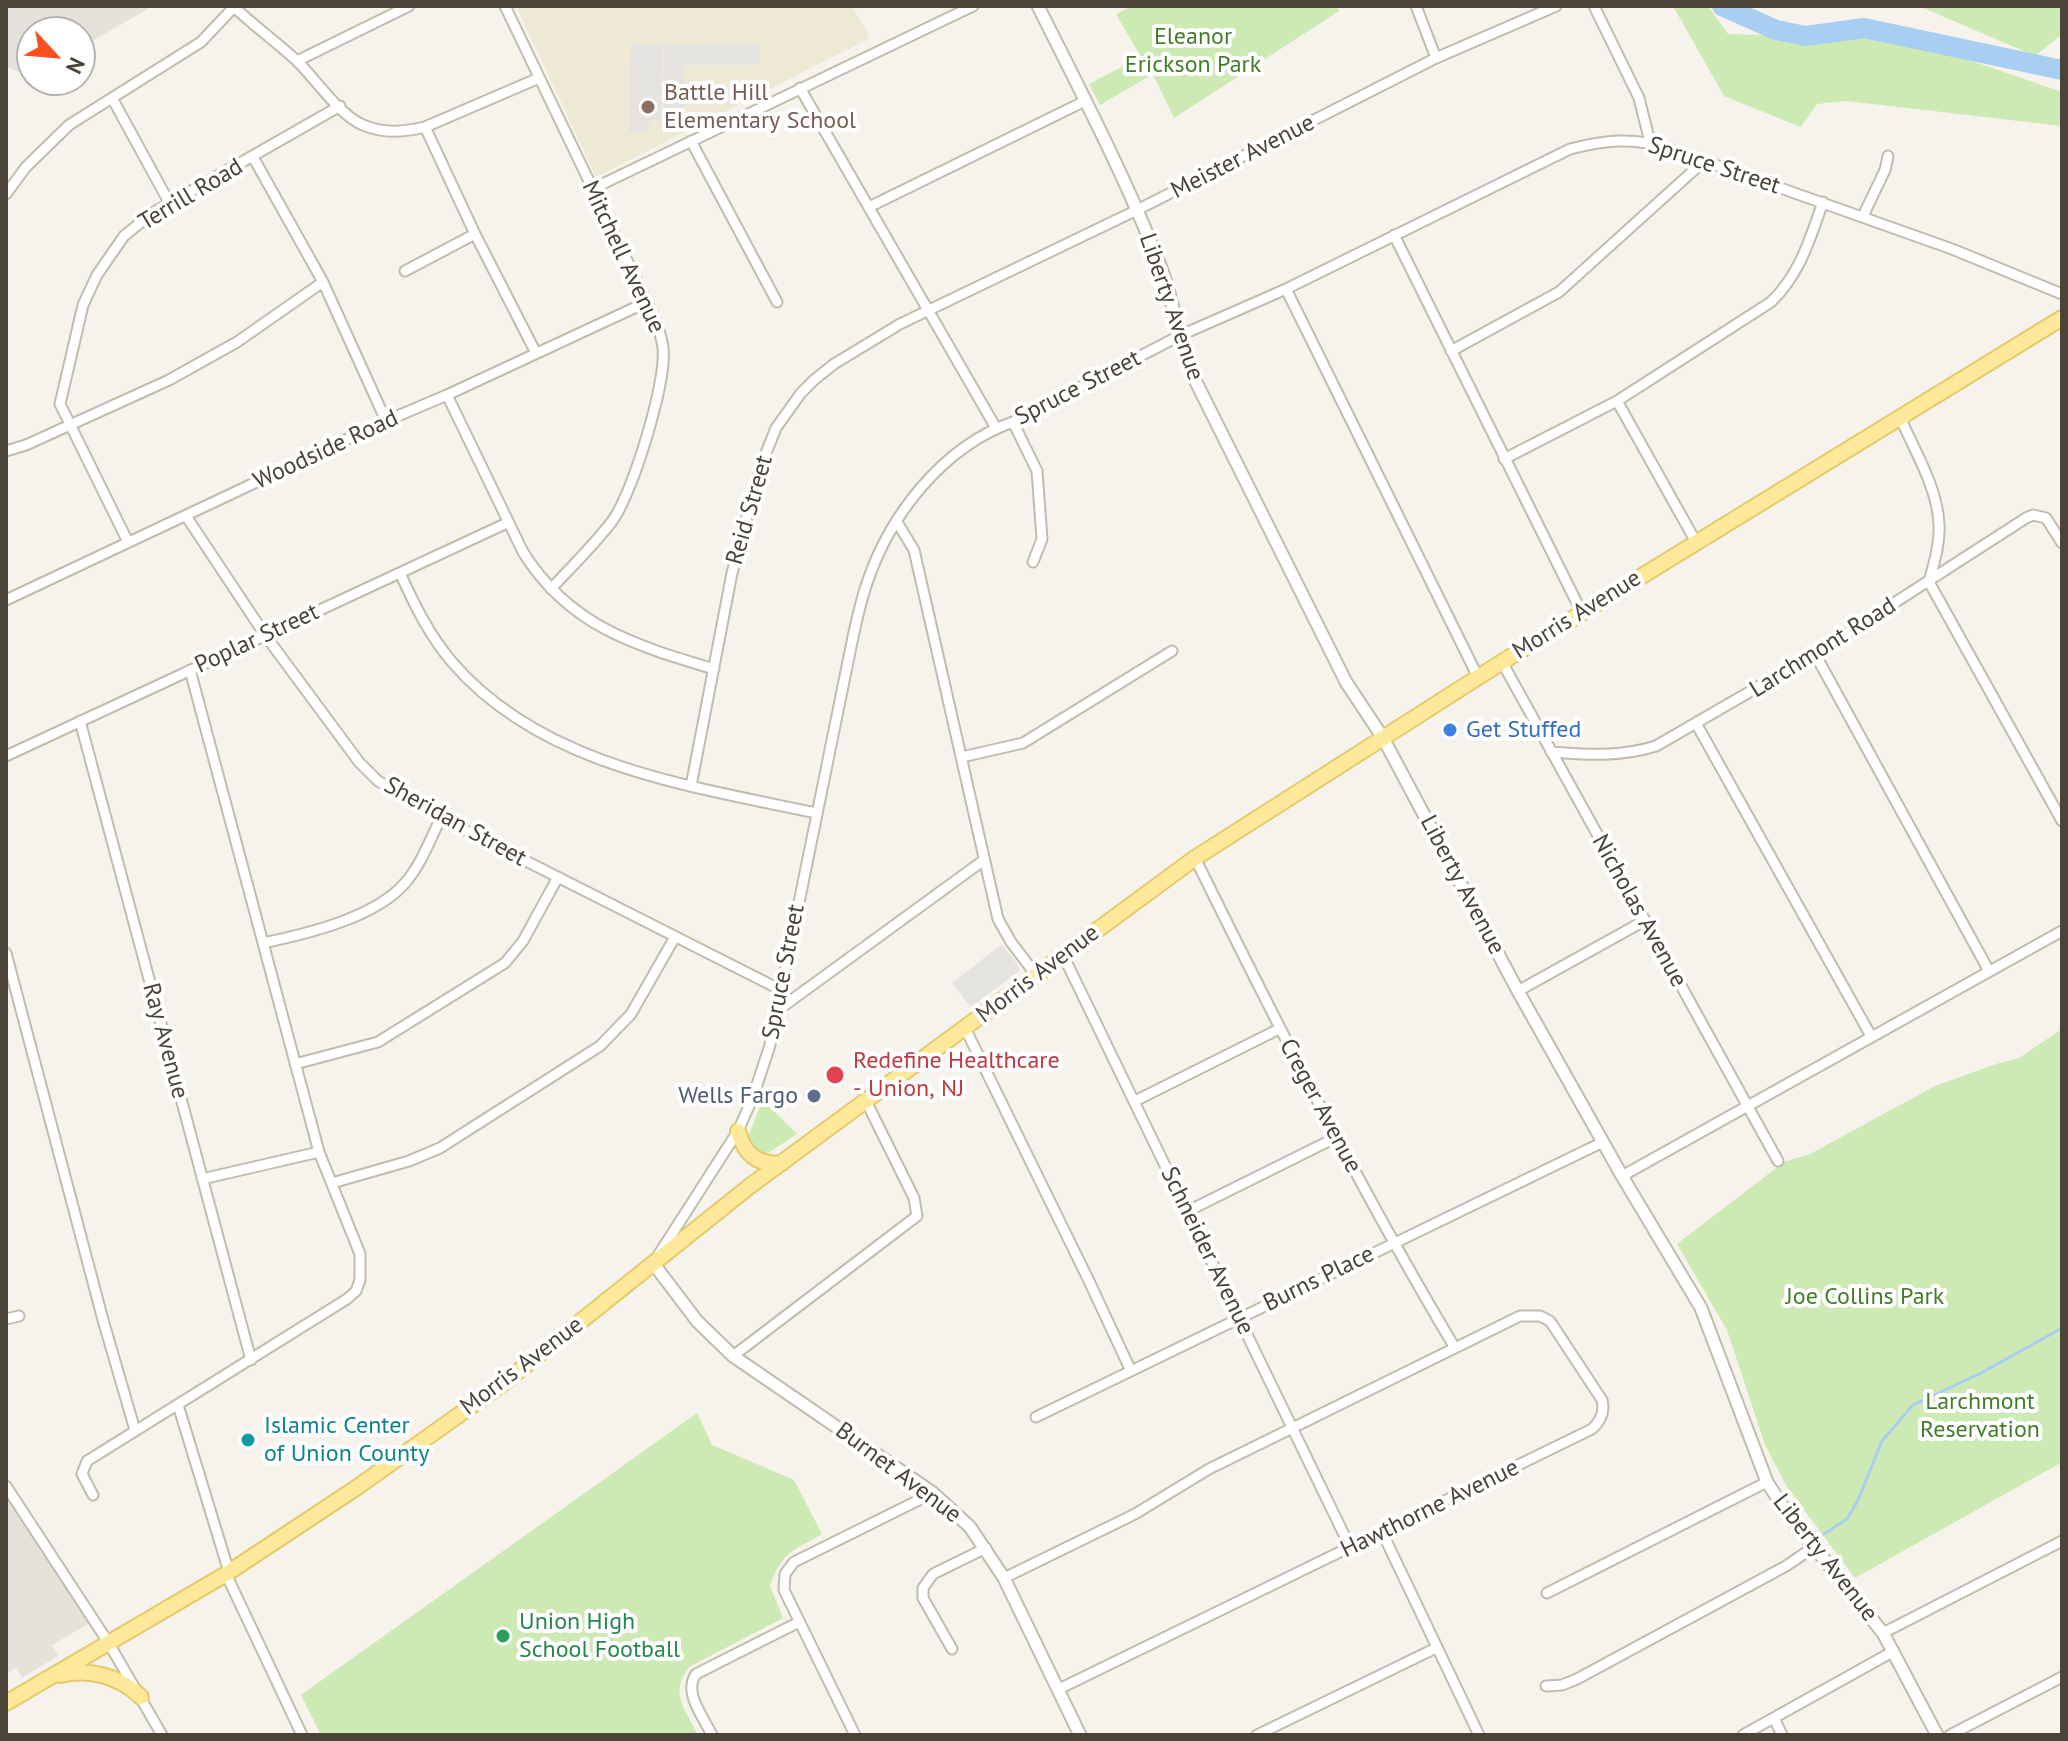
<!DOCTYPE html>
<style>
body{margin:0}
#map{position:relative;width:2068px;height:1741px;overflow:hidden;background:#f5f3eb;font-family:"PT Sans",sans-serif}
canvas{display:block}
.frame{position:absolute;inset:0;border:8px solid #4a4438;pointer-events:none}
.north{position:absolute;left:16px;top:16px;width:80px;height:80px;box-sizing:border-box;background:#fff;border:2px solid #b7b4af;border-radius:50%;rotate:116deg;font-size:22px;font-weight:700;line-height:32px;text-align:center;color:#4a4438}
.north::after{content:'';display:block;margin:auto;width:28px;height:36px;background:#fa4f1e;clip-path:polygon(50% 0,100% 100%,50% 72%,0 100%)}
</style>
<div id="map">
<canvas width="2068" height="1741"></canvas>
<div class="frame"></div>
<div class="north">N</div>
</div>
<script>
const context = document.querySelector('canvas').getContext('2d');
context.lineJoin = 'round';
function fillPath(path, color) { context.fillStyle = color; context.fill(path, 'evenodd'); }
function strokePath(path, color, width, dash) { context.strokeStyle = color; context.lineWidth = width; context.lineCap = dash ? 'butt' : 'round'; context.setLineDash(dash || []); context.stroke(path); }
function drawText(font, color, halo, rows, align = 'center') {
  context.font = font + ' "PT Sans",sans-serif'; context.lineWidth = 8; context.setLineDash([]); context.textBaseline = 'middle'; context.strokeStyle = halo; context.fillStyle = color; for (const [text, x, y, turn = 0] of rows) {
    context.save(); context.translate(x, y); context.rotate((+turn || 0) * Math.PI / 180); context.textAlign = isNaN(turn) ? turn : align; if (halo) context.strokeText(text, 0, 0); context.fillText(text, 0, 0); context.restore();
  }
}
fillPath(new Path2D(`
 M6 6H144L148 9 80 48V32H32L31 76 6 67Z
 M6 1477 93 1621 52 1645 58 1656 22 1678 16 1668 6 1674Z`), '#e5e2dc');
fillPath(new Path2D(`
 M516 6H852L870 38 596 177Z`), '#eee9d5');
fillPath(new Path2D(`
 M1133 6H1336L1339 11 1174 118 1153 74 1100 105 1089 84 1141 57 1116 14Z
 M1673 6H1708L1728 34 1908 39 2062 92V126L1847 101 1817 104 1801 127 1724 96Z
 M1919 6H2062V34L2035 56Z
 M2062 1029V1462L1855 1578 1787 1487 1765 1445 1727 1330 1677 1244 1784 1162 1810 1154 1935 1086 1996 1064 2019 1058Z
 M763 1100 797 1134 765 1155 760 1154 746 1141Z
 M697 1413 712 1445 794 1480 822 1534C792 1551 782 1552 770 1586L783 1618 689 1667C669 1693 685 1709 698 1735H321L301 1695Z`), '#cde9b4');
fillPath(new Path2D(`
 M631 44H662L661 119 651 120 646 132 629 133Z
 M664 44 760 45 759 65H685L682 118 663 119Z
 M1002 944 1020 968 1019 971 971 1007 952 983Z`), '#e4e3df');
strokePath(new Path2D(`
 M1824 1534 1847 1519 1858 1500 1882 1441 1913 1405 1981 1373 2062 1328`), '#a8cef1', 3);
strokePath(new Path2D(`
 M1722 6 1776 30 1806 36 1864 28 2062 70`), '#a8cef1', 20);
const minor = new Path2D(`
 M233 6C253 25 275 41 296 60 315 78 339 115 363 125 384 134 404 132 425 127L539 78
 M505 6 647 302C654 317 661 332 663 348 667 381 633 492 613 520 595 544 572 566 551 589
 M1416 6 1436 58
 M1594 6 1639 98 1650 142
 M297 61 409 6
 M800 88 996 428
 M112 98 170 204
 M425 127 475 234 536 353
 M691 141 777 302
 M253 157 323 282 386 421
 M592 189 973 6
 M6 194 26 167 69 125 201 42 234 7
 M869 207 1085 101
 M1863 216 1885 170 1888 156
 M1394 235 1582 613
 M405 271 475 234
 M1286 289 1478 677
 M1451 351 1559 292 1703 162
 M447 395 523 552C569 626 634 645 714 669
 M1617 401 1696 542
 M1900 417C1914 450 1938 488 1939 525 1940 544 1934 563 1929 582
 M1013 422 1037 471 1042 539 1033 562
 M6 451 26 445 169 380 237 342 323 282
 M1504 459 1617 401 1771 302C1800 274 1810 239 1823 202
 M186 516 265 635 359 762 378 781 441 818 781 990
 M897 522 914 550 998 919 1011 942 1036 975
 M128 542 60 404 83 305 97 275 124 236 151 214 340 106
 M400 573C414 604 429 635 452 662 541 766 690 786 816 813
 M1929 582 2062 821
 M6 600 386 421 447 395 647 302
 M1815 654 1989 971
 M1502 662 1778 1161
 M80 721 251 1360
 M1697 725 1871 1036
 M1551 752C1588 755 1621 757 1656 746L1815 654 2026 518 2033 515 2046 518 2062 543
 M6 756 507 523
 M962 757 1023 743 1172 651
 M691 786 732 573 760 468 776 428 801 393 814 380 834 364 900 324 1137 210 1436 58 1556 6
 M1195 858C1277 1024 1360 1189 1455 1348
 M263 943C306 934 375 918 405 883 421 865 430 839 441 818
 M6 953 103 1320 135 1430
 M1063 955 1350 1547
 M1518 991 1644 921
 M778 1010 984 860
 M965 1028 1089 1281 1131 1371
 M295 1064 378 1042 505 963 523 941 558 877
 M1135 1101 1279 1029
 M1622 1176 2062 931
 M202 1179 319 1152
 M332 1183 409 1161 440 1148 600 1046 631 1014 675 937
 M1188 1211 1337 1137
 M659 1254 738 1131 753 1097 770 1045 853 637C857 619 861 600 867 583 890 514 944 446 1013 422L1179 336 1286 289 1570 149C1604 140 1634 137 1668 148L1952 249 2062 294
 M6 1319 19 1316
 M733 1356 917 1216 914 1198 866 1101
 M178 1405 229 1572
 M1036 1417 1603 1142
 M6 1486 108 1642 162 1735
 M93 1495 82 1474 87 1461 347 1299 356 1291 360 1280V1254L319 1152 190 670
 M1382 1532 1479 1735
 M226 1574 302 1735
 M1004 1578 1135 1514 1209 1469 1520 1316H1540L1550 1321 1602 1400C1605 1412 1601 1421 1592 1429L1059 1689
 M1547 1593 1767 1482
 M1883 1633 2062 1541
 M952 1649 923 1598V1588L933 1574 986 1548
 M1546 1686 1562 1685 1577 1679 1786 1566 1814 1547
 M1774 1718 1782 1735
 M712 1735C703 1716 683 1693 696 1674L799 1622
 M855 1735 784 1590 785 1574 794 1562 933 1493
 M1257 1735 1436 1648
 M1743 1735 1894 1651
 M1950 1735 2062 1677`);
const tertiary = new Path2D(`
 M1038 6C1081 92 1126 178 1161 268 1174 302 1178 339 1192 374L1346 682 1383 738 1518 991 1622 1176 1701 1308 1767 1482 1787 1513 1883 1633 1937 1735
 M653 1263 697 1321 733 1356 933 1493 970 1527 1004 1578 1080 1735`);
const primary = new Path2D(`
 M738 1131C744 1154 758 1166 782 1163
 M60 1675C90 1668 119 1676 141 1697
 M6 1703 226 1574 356 1488 501 1385 750 1186 1195 858 1502 662 2062 318`);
strokePath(minor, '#c1bcad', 13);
strokePath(tertiary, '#c1bcad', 15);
strokePath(primary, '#e5c96a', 18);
strokePath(minor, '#fff', 9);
strokePath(tertiary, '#fff', 11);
strokePath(primary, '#fee99b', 14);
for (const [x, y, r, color] of [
 [648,107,8,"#8d6e63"],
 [1450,730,8,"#3f7fe0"],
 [835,1075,10,"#e0444e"],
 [814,1096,8,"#5c6f8a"],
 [248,1440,8,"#0f9aa8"],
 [503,1636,8,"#2e9e5b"]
]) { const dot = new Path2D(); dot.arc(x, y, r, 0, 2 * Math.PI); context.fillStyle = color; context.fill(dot); strokePath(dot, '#fff', 3); }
drawText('24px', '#437d2a', '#fff', [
 ["Eleanor",1193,37],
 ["Erickson Park",1193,65],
 ["Joe Collins Park",1865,1297],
 ["Larchmont",1980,1402],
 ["Reservation",1980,1430]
]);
drawText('24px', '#785e54', '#fff', [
 ["Battle Hill",664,93],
 ["Elementary School",664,121]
], 'left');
drawText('24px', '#4a4438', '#fff', [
 ["Meister Avenue",1243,157,-27],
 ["Spruce Street",1714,166,18],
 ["Terrill Road",191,195,-31],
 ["Mitchell Avenue",623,257,65],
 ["Liberty Avenue",1171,307,71],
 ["Spruce Street",1078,388,-27],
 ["Woodside Road",326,450,-25],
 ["Reid Street",750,510,-74],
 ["Morris Avenue",1577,615,-32],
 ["Poplar Street",257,639,-25],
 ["Larchmont Road",1823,648,-32],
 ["Sheridan Street",455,822,29],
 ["Liberty Avenue",1462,885,62],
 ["Nicholas Avenue",1639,911,61],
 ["Spruce Street",784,972,-79],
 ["Morris Avenue",1038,974,-37],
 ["Ray Avenue",165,1041,75],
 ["Creger Avenue",1320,1106,62],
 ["Schneider Avenue",1207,1251,64],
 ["Burns Place",1319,1279,-26],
 ["Morris Avenue",522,1366,-37],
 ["Burnet Avenue",898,1473,37],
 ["Hawthorne Avenue",1430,1509,-26],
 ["Liberty Avenue",1825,1558,52]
]);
drawText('24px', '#366cbe', '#fff', [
 ["Get Stuffed",1466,730]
], 'left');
drawText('24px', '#be3a42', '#fff', [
 ["Redefine Healthcare",853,1061],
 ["- Union, NJ",853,1089]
], 'left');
drawText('24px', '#4e5e75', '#fff', [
 ["Wells Fargo",798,1096]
], 'right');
drawText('24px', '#0d838f', '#fff', [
 ["Islamic Center",264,1426],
 ["of Union County",264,1454]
], 'left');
drawText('24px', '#27864d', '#fff', [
 ["Union High",519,1622],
 ["School Football",519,1650]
], 'left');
</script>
